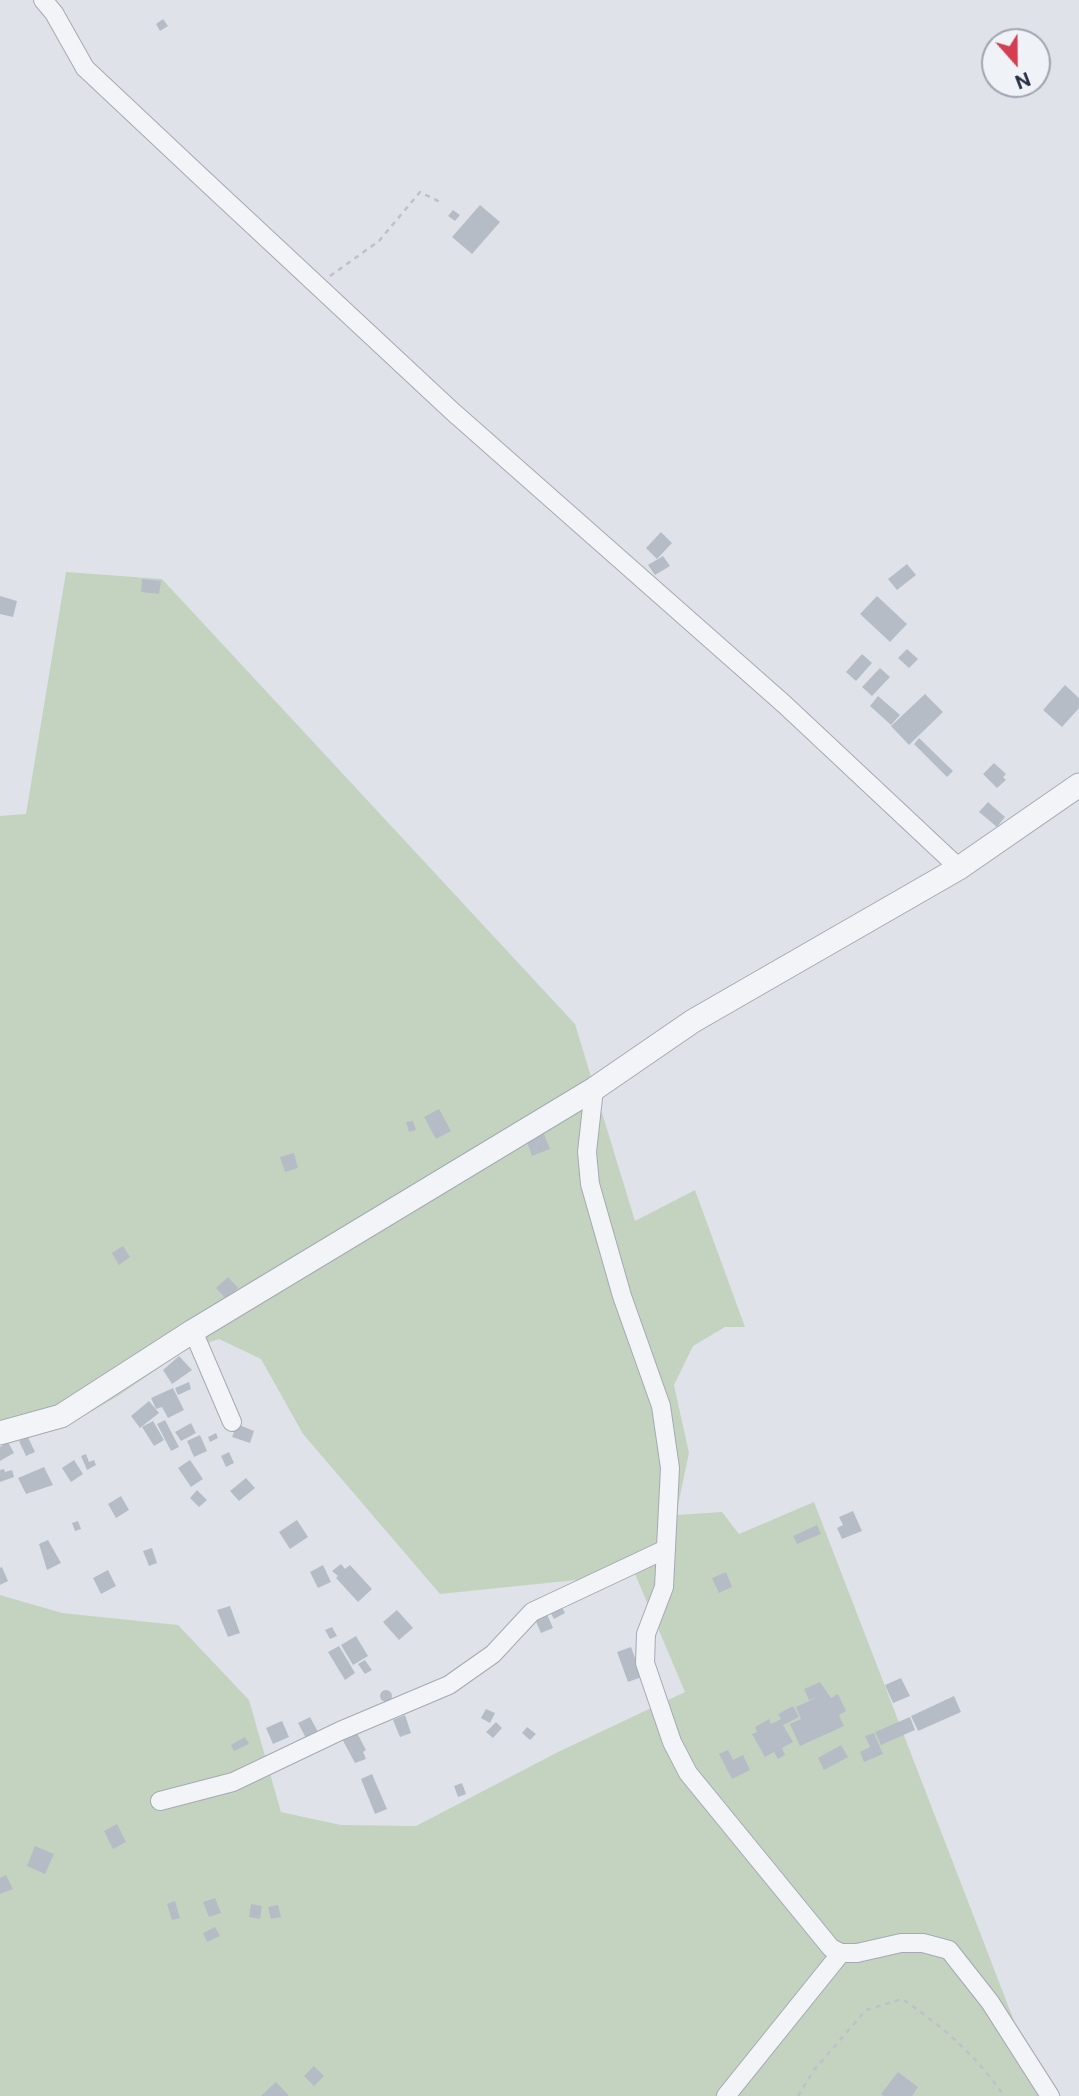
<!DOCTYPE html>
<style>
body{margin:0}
#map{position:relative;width:1079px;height:2096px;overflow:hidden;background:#dfe3e9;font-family:"Public Sans",sans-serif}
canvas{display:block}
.north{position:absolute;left:981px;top:28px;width:70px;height:70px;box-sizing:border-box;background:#eff2f7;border:2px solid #9fa4ae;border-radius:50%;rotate:159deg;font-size:19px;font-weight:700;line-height:28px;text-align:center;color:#273041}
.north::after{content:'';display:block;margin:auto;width:24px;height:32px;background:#d33f51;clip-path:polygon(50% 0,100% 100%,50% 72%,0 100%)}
</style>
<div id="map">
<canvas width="1079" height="2096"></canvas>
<div class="north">N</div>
</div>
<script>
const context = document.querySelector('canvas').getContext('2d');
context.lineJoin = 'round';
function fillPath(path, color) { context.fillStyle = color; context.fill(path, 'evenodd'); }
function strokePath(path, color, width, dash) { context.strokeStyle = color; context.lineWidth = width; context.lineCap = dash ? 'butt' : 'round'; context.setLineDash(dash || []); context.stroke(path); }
fillPath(new Path2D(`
 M66 572 162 579 575 1024 635 1221 695 1190 745 1327H725L693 1346 674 1385 689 1453 676 1515 722 1512 739 1534 814 1502 1043 2096H0V1595L62 1613 178 1625 249 1700 281 1812 341 1825 416 1826 558 1752 685 1692 635 1574 440 1594 303 1434 261 1359 219 1339 183 1351 118 1396 63 1428 0 1440V816L26 814Z`), '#c4d3c0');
fillPath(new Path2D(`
 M163 19 168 26 160 31 156 24Z
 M480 205 500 222 472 254 452 237Z
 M453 210 460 215 455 221 448 216Z
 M661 532 672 543 657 559 646 548Z
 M663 556 670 566 655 575 648 565Z
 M907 564 916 575 897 590 888 579Z
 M142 579 161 581 159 594 141 592Z
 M0 596 17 601 13 617 0 614Z
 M877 596 907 624 890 642 860 614Z
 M907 649 918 659 909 668 898 658Z
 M862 654 872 663 856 681 846 672Z
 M880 668 890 677 872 696 862 687Z
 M1065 685 1079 698V708L1062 727 1043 710Z
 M925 694 943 712 909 745 891 726Z
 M878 696 900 715 891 725 870 706Z
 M919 738 953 771 947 777 914 744Z
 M994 763 1006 774 1003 777 1006 780 997 788 983 774Z
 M988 802 1005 817 997 827 979 812Z
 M439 1109 451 1131 436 1139 424 1117Z
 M413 1121 416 1130 409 1132 406 1122Z
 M542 1129 550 1149 532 1156 525 1136Z
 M294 1153 298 1168 285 1172 280 1157Z
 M123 1246 130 1257 119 1265 112 1253Z
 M228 1277 238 1288 226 1299 216 1288Z
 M179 1356 192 1370 172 1384 163 1370Z
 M189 1382 191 1389 178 1395 175 1388Z
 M173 1388 184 1410 168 1418 162 1407 156 1409 151 1398Z
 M149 1401 159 1413 140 1428 131 1416Z
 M165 1420 179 1447 171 1451 157 1424Z
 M153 1421 164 1440 154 1446 142 1427Z
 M191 1423 196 1433 181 1441 175 1432Z
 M237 1424 254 1431 250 1443 232 1437Z
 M216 1433 218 1438 210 1442 208 1437Z
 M200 1435 207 1451 194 1457 187 1441Z
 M28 1437 35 1452 26 1456 19 1441Z
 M8 1442 14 1453 0 1461V1447Z
 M229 1452 234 1463 226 1467 221 1456Z
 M86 1454 89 1462 94 1460 96 1465 87 1470 81 1456Z
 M74 1460 83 1474 71 1482 62 1468Z
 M190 1460 203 1479 191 1487 178 1468Z
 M44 1467 53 1485 26 1494 18 1478Z
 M4 1469 5 1472 12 1470 14 1477 0 1482V1470Z
 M246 1478 255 1488 239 1501 230 1491Z
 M197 1490 207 1500 199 1507 190 1498Z
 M121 1496 129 1510 116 1518 108 1504Z
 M853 1511 862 1531 842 1539 837 1528 843 1525 839 1517Z
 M297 1520 308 1537 290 1549 279 1532Z
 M78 1521 81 1529 75 1531 72 1523Z
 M817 1525 821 1534 797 1544 793 1536Z
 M48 1540 61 1563 47 1570 39 1544Z
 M152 1548 157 1563 149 1566 143 1551Z
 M341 1564 345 1569 350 1565 372 1589 358 1602 336 1578 338 1576 332 1571Z
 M323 1565 331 1582 318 1588 310 1572Z
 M2 1567 8 1581 0 1585V1568Z
 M108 1570 116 1586 101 1594 93 1578Z
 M726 1572 732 1587 719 1593 712 1578Z
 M559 1601 565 1613 554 1619 547 1606Z
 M230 1606 240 1633 228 1637 217 1610Z
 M397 1610 413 1628 399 1640 383 1622Z
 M546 1612 553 1628 541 1633 534 1617Z
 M332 1627 337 1636 330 1639 325 1630Z
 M356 1636 368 1656 353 1665 341 1645Z
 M339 1646 355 1673 345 1680 328 1652Z
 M631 1647 642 1677 628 1682 617 1652Z
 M365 1660 372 1670 365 1674 358 1664Z
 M901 1678 910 1696 893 1703 885 1685Z
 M820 1682 831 1698 838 1694 846 1711 839 1715 844 1726 800 1746 790 1724 801 1719 796 1707 818 1697 809 1700 804 1689Z
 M380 1696a6 6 0 1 1 12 0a6 6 0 1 1-12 0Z
 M954 1696 961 1712 918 1731 911 1716Z
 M793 1706 799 1717 783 1725 793 1742 782 1748 785 1755 778 1759 774 1752 765 1757 752 1734 757 1732 755 1727 769 1719 771 1724 781 1719 778 1714Z
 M486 1709 495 1713 490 1723 481 1718Z
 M405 1715 411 1733 400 1737 393 1720Z
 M310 1717 318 1732 306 1738 298 1723Z
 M910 1717 915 1730 881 1745 875 1732Z
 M282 1721 289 1737 273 1744 266 1728Z
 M496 1722 502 1728 493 1738 486 1732Z
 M527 1727 536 1734 530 1740 522 1733Z
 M356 1731 366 1750 363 1752 366 1759 355 1763 341 1737Z
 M874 1733 883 1754 864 1762 860 1752 870 1747 865 1736Z
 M245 1737 249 1744 234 1751 231 1745Z
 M841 1745 848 1757 824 1770 818 1758Z
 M728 1750 733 1760 743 1755 750 1770 732 1779 719 1754Z
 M372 1774 387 1809 375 1814 361 1779Z
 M462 1783 466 1794 458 1797 454 1786Z
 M117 1824 126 1842 113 1849 104 1831Z
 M35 1846 54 1854 45 1874 27 1866Z
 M6 1875 13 1889 0 1894V1878Z
 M215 1898 221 1913 209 1917 203 1902Z
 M175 1901 180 1918 172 1920 167 1904Z
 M251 1904 262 1906 260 1919 249 1917Z
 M278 1905 281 1917 271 1919 268 1907Z
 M215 1927 220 1936 207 1942 203 1933Z
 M314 2066 324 2076 314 2086 304 2076Z
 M898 2072 918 2087 912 2096H884L881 2094Z
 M276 2082 289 2096H261Z`), '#b6bcc6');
const minor = new Path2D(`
 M43 0 54 13 85 68 201 177 452 411 784 704 959 868
 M594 1089 587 1152 590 1184 622 1296 661 1406 670 1468 664 1587 646 1634 645 1663 672 1742 688 1773 831 1948 841 1953H857L901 1943H923L949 1950 990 2002 1050 2096
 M193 1331 232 1422
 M160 1801 233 1782 340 1731 449 1685 493 1654 532 1612 666 1549
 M726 2096 841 1953`);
const tertiary = new Path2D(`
 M0 1433 61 1416 193 1331 594 1089 693 1021 959 868 1079 785`);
strokePath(minor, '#a4aab3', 20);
strokePath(tertiary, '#a4aab3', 25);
strokePath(new Path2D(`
 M330 276 379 241 420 192 442 203
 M798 2096 814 2070 866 2010 902 1999C940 2024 979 2058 1004 2096`), '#bdc1c8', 2.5, [5, 5]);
strokePath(minor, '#f2f4f7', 18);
strokePath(tertiary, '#f2f4f7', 23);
</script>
